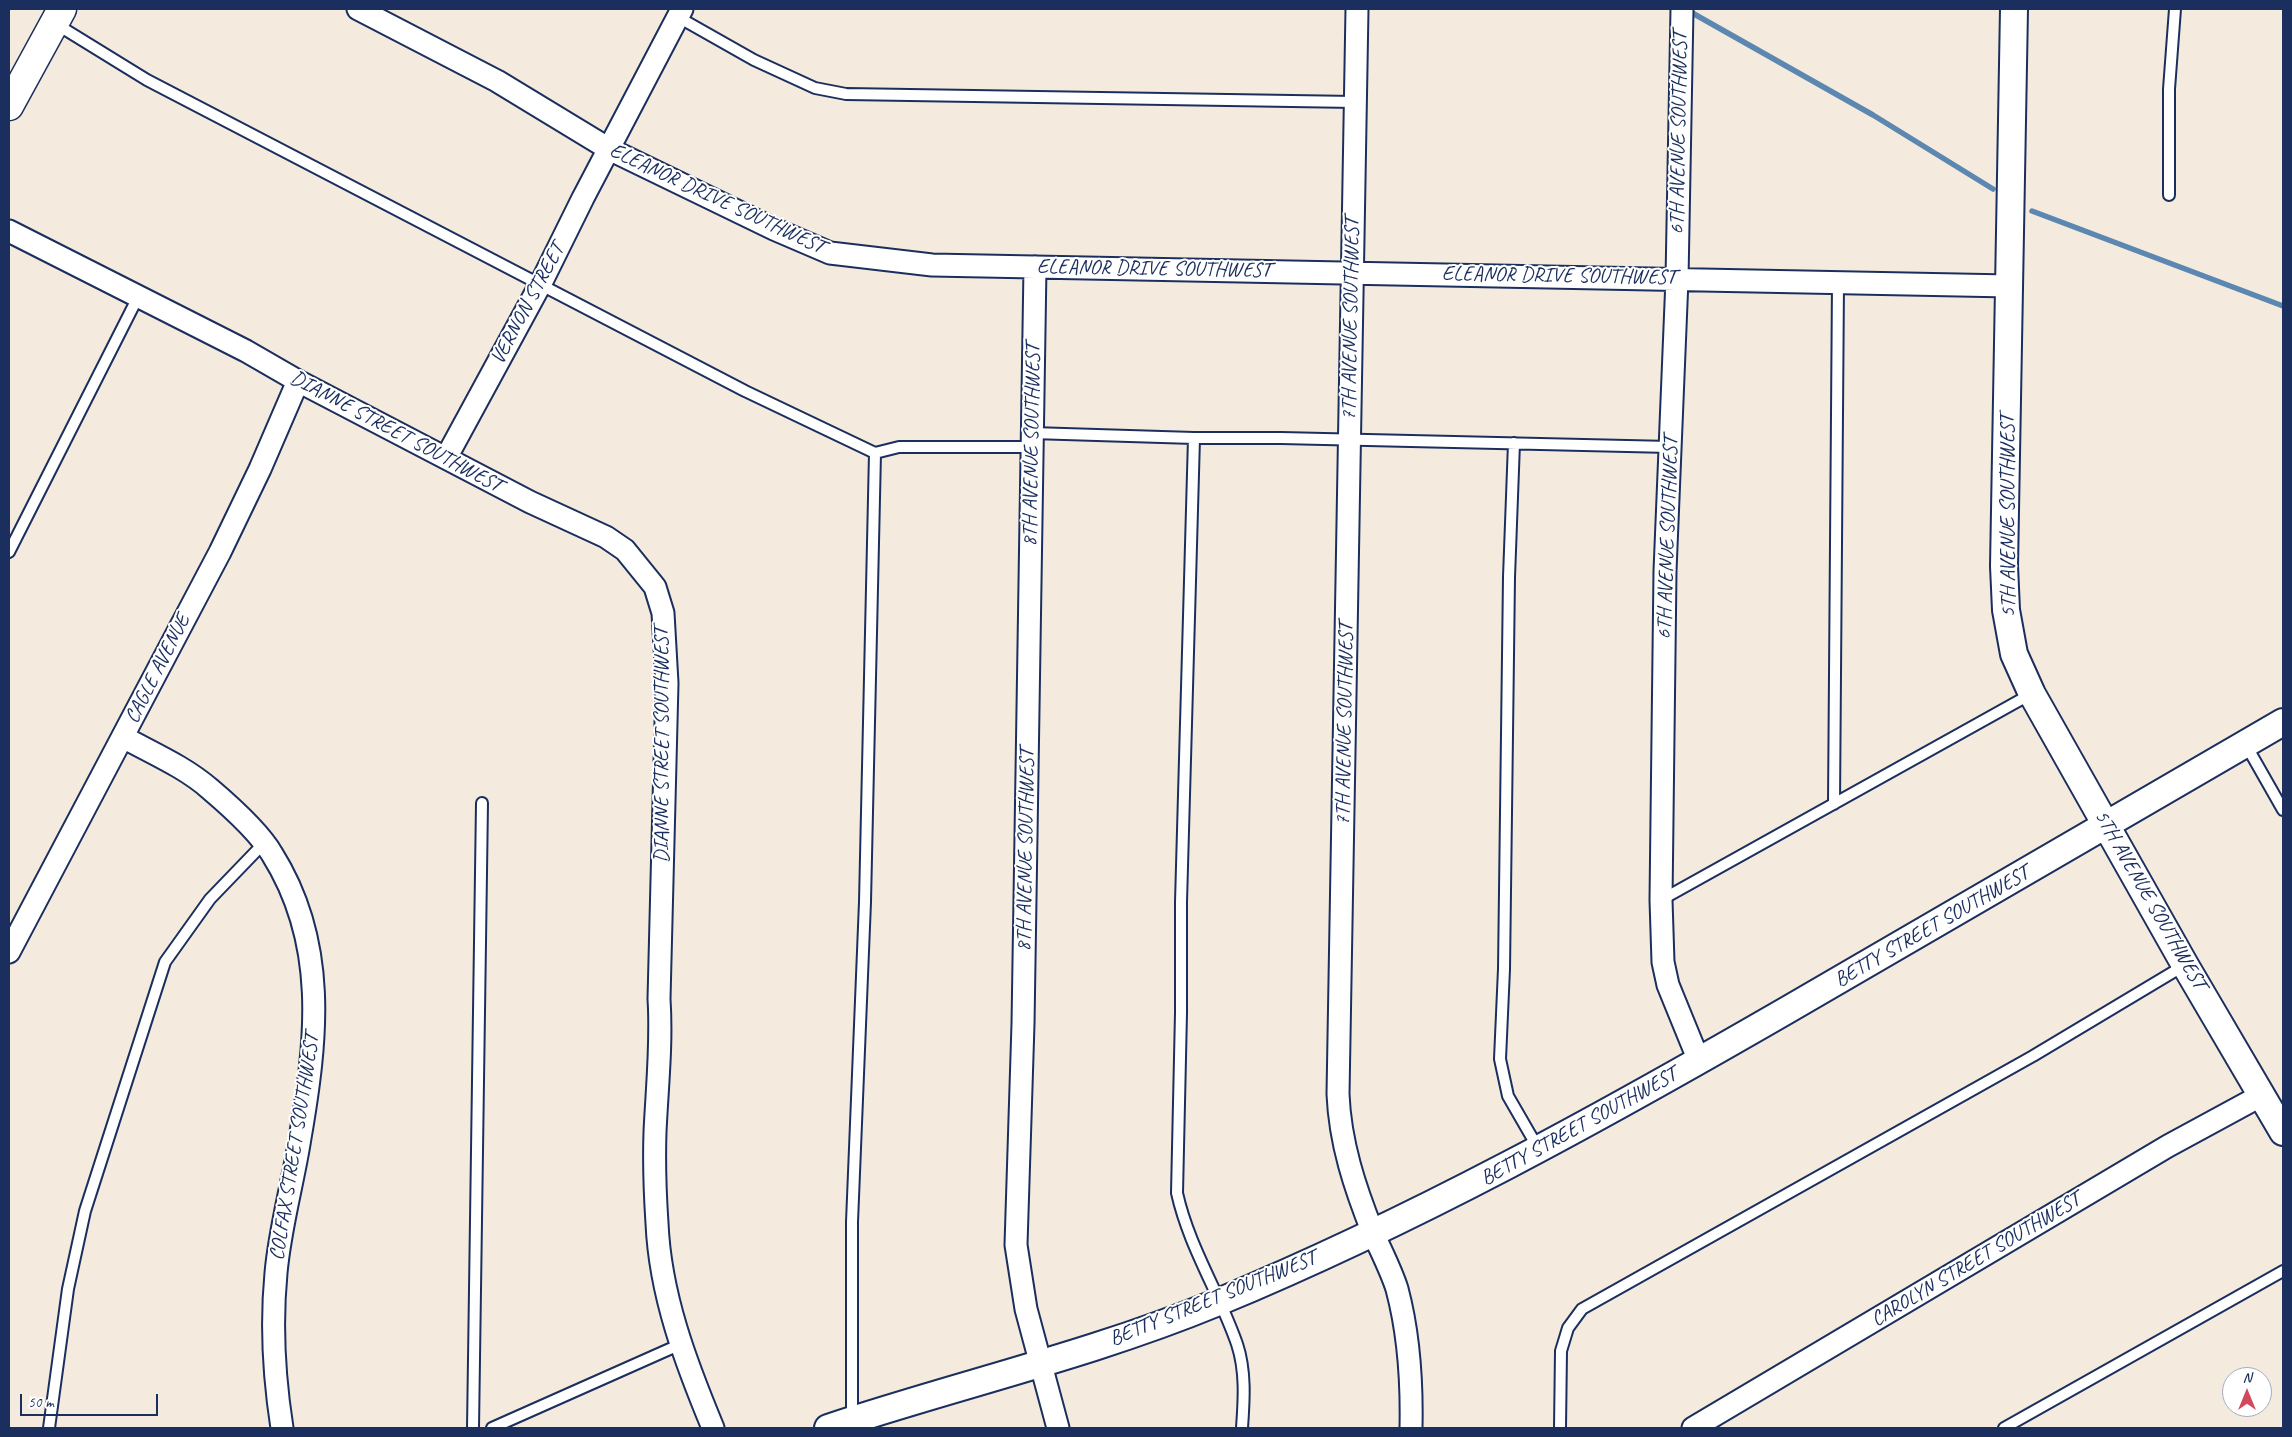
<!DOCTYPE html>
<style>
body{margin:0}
#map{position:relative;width:2292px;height:1437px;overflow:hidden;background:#f5eade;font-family:Caveat,sans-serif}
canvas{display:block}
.frame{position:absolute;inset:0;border:10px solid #1b2f5e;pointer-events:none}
.north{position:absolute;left:2222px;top:1367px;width:50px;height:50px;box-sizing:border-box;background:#fff;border:1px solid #a4acbf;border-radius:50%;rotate:0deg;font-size:14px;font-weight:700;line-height:20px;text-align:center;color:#1b2f5e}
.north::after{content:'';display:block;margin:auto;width:18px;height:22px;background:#d1495b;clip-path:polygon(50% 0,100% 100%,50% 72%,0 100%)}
.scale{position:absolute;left:20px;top:1394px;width:138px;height:22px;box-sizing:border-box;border:2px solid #1b2f5e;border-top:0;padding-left:6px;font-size:15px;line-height:18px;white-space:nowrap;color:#1b2f5e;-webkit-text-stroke:4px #fff;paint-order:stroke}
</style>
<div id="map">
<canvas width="2292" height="1437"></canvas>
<div class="frame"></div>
<div class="north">N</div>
<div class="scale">50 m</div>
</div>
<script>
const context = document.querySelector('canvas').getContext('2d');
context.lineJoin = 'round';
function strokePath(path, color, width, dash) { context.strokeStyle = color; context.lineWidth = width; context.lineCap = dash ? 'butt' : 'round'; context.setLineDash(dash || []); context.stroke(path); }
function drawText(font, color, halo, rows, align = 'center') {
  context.font = font + ' Caveat,sans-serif'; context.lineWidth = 4; context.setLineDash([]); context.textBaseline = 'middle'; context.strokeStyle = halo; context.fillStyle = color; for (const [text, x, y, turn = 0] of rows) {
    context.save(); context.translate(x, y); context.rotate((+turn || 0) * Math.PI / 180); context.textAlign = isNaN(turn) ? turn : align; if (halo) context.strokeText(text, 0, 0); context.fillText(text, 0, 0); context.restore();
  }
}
strokePath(new Path2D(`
 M1687 10 1873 115 1993 189
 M2032 211 2283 306`), '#5c87b0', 5.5);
const service = new Path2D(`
 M678 17 754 60 815 88 846 94 1355 102
 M56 24 147 80 745 391 875 453 899 447H1032
 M2169 195V89L2175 9
 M1032 433 1194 438H1281L1670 447
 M1194 438 1181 902V1013L1177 1193C1189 1247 1219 1292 1237 1344 1246 1371 1244 1400 1242 1428
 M1514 443 1509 577 1504 969 1500 1059 1508 1096 1538 1148
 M9 552 138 297
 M2246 745 2283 810
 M1834 804 1838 283
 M1661 900 2031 694
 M852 1420V1222L865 902 875 453
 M49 1428 68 1289 85 1211 165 962 210 899 264 843
 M473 1428 482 803
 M492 1428 681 1344
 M1560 1428 1561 1351 1568 1328 1582 1309 2033 1056 2185 965
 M2004 1428 2283 1271`);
const minor = new Path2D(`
 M358 9 497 81 609 149 774 229 830 253 932 265 2010 286
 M1357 9 1338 1094C1340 1143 1355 1188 1373 1233 1381 1251 1391 1270 1397 1289 1409 1334 1412 1381 1411 1428
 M1682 9 1677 279 1665 571 1661 900 1663 962 1668 985 1699 1061
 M9 231 246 351 298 381 530 502 606 537 625 550 655 587 663 613 667 683 659 999C662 1043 657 1088 655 1132 654 1162 655 1193 657 1223 660 1295 686 1363 713 1428
 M1035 267 1023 1024 1016 1245 1026 1309 1058 1428
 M446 458 540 285 583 198 682 9
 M123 737C152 753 185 767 210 789 230 806 259 832 272 854 328 943 317 1039 300 1138 293 1183 280 1227 276 1273 271 1325 274 1377 282 1428
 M9 952 220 552 260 469 298 381
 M1693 1428 2168 1146 2262 1095`);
const tertiary = new Path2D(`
 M2014 9 2004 566 2006 610 2014 654 2032 694 2185 965 2283 1132
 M828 1428C957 1385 1090 1355 1216 1303 1416 1220 1602 1117 1789 1009 1954 914 2118 817 2283 722`);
const secondary = new Path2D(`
 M9 106 62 9`);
strokePath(service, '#1b2f5e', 14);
strokePath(minor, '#1b2f5e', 25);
strokePath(tertiary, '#1b2f5e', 30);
strokePath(secondary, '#1b2f5e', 31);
strokePath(service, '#fff', 10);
strokePath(minor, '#fff', 21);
strokePath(tertiary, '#fff', 26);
strokePath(secondary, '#fff', 28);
drawText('21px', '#1b2f5e', '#fff', [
 ["6TH AVENUE SOUTHWEST",1679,133,-89],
 ["ELEANOR DRIVE SOUTHWEST",717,199,25],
 ["ELEANOR DRIVE SOUTHWEST",1154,269,1],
 ["ELEANOR DRIVE SOUTHWEST",1559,276,1],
 ["VERNON STREET",528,304,-62],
 ["7TH AVENUE SOUTHWEST",1351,319,-89],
 ["DIANNE STREET SOUTHWEST",396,432,28],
 ["8TH AVENUE SOUTHWEST",1032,445,-89],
 ["5TH AVENUE SOUTHWEST",2008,516,-90],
 ["6TH AVENUE SOUTHWEST",1668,538,-88],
 ["CAGLE AVENUE",158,669,-63],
 ["7TH AVENUE SOUTHWEST",1345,724,-89],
 ["DIANNE STREET SOUTHWEST",662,745,-90],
 ["8TH AVENUE SOUTHWEST",1026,850,-89],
 ["5TH AVENUE SOUTHWEST",2150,900,60],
 ["BETTY STREET SOUTHWEST",1932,927,-30],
 ["BETTY STREET SOUTHWEST",1579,1127,-29],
 ["COLFAX STREET SOUTHWEST",295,1147,-81],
 ["CAROLYN STREET SOUTHWEST",1976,1260,-31],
 ["BETTY STREET SOUTHWEST",1213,1299,-22]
]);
</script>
